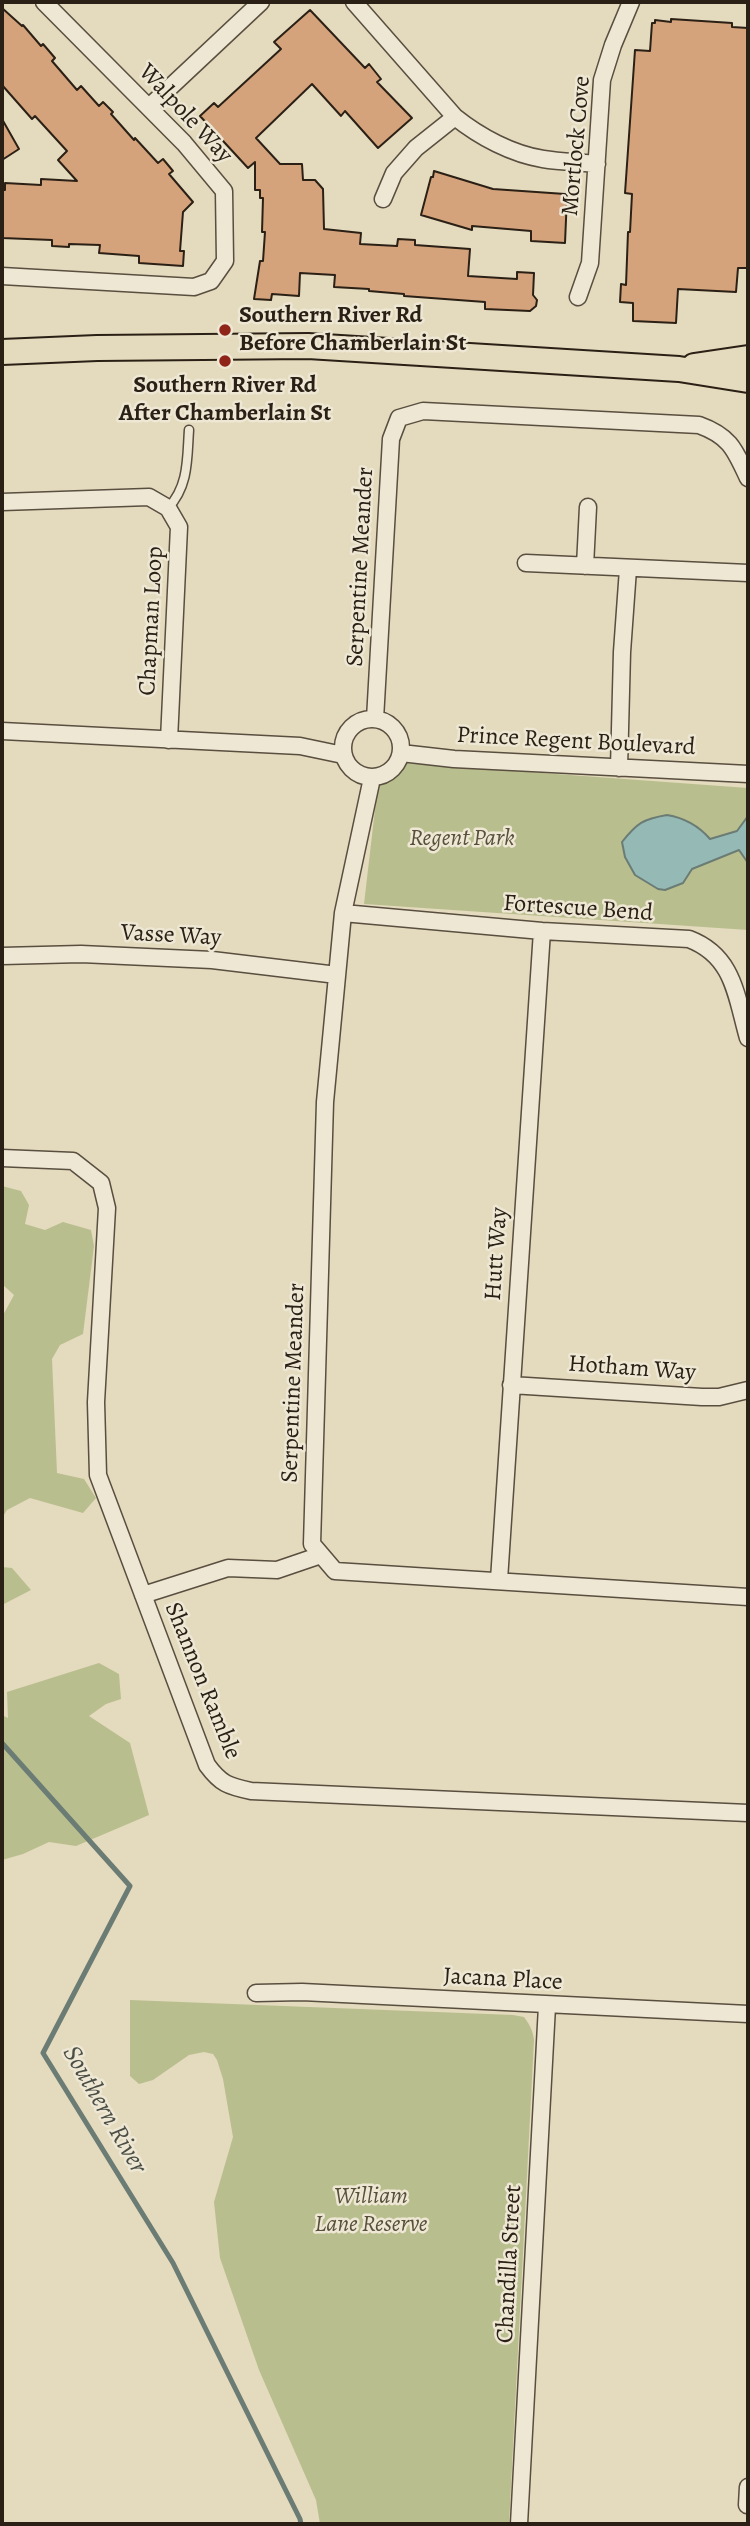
<!DOCTYPE html>
<style>
body{margin:0}
#map{position:relative;width:750px;height:2526px;overflow:hidden;background:#e4dabd;font-family:Alegreya,serif}
canvas{display:block}
.frame{position:absolute;inset:0;border:4px solid #2b2015;pointer-events:none}
</style>
<div id="map">
<canvas width="750" height="2526"></canvas>
<div class="frame"></div>
</div>
<script>
const context = document.querySelector('canvas').getContext('2d');
context.lineJoin = 'round';
function fillPath(path, color) { context.fillStyle = color; context.fill(path, 'evenodd'); }
function strokePath(path, color, width, dash) { context.strokeStyle = color; context.lineWidth = width; context.lineCap = dash ? 'butt' : 'round'; context.setLineDash(dash || []); context.stroke(path); }
function drawText(font, color, halo, rows, align = 'center') {
  context.font = font + ' Alegreya,serif'; context.lineWidth = 5; context.setLineDash([]); context.textBaseline = 'middle'; context.strokeStyle = halo; context.fillStyle = color; for (const [text, x, y, turn = 0] of rows) {
    context.save(); context.translate(x, y); context.rotate((+turn || 0) * Math.PI / 180); context.textAlign = isNaN(turn) ? turn : align; if (halo) context.strokeText(text, 0, 0); context.fillText(text, 0, 0); context.restore();
  }
}
fillPath(new Path2D(`
 M405 763 748 788V930L364 904 378 784 389 770Z
 M2 1186 21 1191 29 1205 25 1224 45 1230 63 1222 91 1230 94 1246 83 1334 60 1345 52 1359 57 1473 84 1479 96 1498 83 1513 30 1498 7 1510 2 1518V1317L14 1295 2 1284Z
 M2 1567 12 1568 31 1590 2 1605Z
 M99 1663 119 1674 121 1699 106 1704 89 1716 130 1743 149 1815 76 1846 49 1842 23 1854 2 1860V1715L8 1718 7 1692Z
 M130 2000 513 2015 524 2017C530 2025 533 2031 534 2040L509 2524H320L316 2500 259 2370 220 2258 214 2202 233 2137 223 2079 217 2060 213 2054 204 2052 189 2055 153 2080 139 2084 130 2076Z`), '#b9be8e');
const water = new Path2D(`
 M667 815C685 818 698 825 710 839L737 831 748 816V863L739 850 692 869 683 883 665 890 658 889 635 875 625 857 622 842C637 823 643 819 667 815Z`);
fillPath(water, '#95bab5');
strokePath(water, '#6b7c75', 2);
strokePath(new Path2D(`
 M2 1743 130 1886 43 2053 173 2263 300 2519 301 2524`), '#6b7c75', 5);
const building = new Path2D(`
 M2 8 22 26 23 25 41 46 43 44 55 58 52 61 77 90 81 86 99 106 103 102 113 112 111 114 134 140 135 138 158 163 163 159 173 171 169 174 193 202 183 212 180 251H184L183 266 139 263V256L99 253 100 245 69 244V247L52 246V240L2 238V190H5V183L41 185V179L77 181 58 160 67 151 35 116 32 119 2 85Z
 M310 10 365 68 369 64 381 79 377 82 412 118 378 148 345 111 341 116 312 84 256 138 280 164H302L303 180H315L323 189 324 229 361 233 360 244 397 246 398 239 415 240V245L470 249 468 276 517 279V272L534 273 533 295 537 300 536 306 530 311 485 309V302L404 296V294L369 291V289L334 287 335 275 300 273 299 296 272 294 271 300 254 299 260 261H263L265 232H262L263 198H260V190H255V162L248 168 200 116 214 103 218 107 281 49 274 42Z
 M671 19 732 23V27L748 28V268H738L736 292 678 289 676 323 633 321V303L620 302 621 284 626 285 628 232H630L632 194 625 193 635 50 650 51 652 23H655V20L671 22Z
 M2 119 19 149 2 160Z
 M434 171 493 189 565 194 567 196 565 243 531 241V231L472 226V230L421 215 431 177H433Z`);
fillPath(building, '#d4a37c');
strokePath(building, '#2b2015', 2);
const service = new Path2D(`
 M168 508C189 486 187 458 189 430`);
const minor = new Path2D(`
 M354 2 455 117C480 137 512 154 543 159 561 162 579 162 597 164
 M149 107 261 2
 M383 199 394 173 416 148 455 117
 M2 276 194 287 211 281 225 261 224 191 184 143 44 2
 M578 297 590 263 602 80 613 45 631 2
 M2 502 149 497 168 508 179 527 169 740
 M526 563 748 573
 M585 566 588 507
 M343 748a29 29 0 1 1 58 0a29 29 0 1 1-58 0Z
 M375 719 391 439 399 418 423 411 699 425C730 436 735 450 748 478
 M2 731 300 746 343 755
 M401 753 454 759 748 774
 M619 768 622 652 628 569
 M372 778 343 913 325 1102 312 1544 335 1571 748 1597
 M343 913 542 931 689 939C734 956 736 996 748 1038
 M2 956 81 954 212 960 337 975
 M2 1158 73 1161 101 1183 107 1208 96 1402 98 1475 207 1765C221 1784 228 1786 251 1791L748 1813
 M511 1385 702 1397H719L748 1390
 M499 1580 542 931
 M143 1595 228 1568 277 1570 321 1555
 M256 1993 302 1992 748 2014
 M747 2505 748 2487
 M519 2524 547 2006`);
const primary = new Path2D(`
 M2 352 97 348 308 346 679 369 748 380
 M694 366 748 358`);
strokePath(service, '#594e3f', 11);
strokePath(minor, '#594e3f', 19);
strokePath(primary, '#2b2015', 28);
strokePath(service, '#ede7d4', 8);
strokePath(minor, '#ede7d4', 16);
strokePath(primary, '#e4dabd', 24);
for (const [x, y, r, color] of [
 [225,330,7,"#8f2418"],
 [225,361,7,"#8f2418"]
]) { const dot = new Path2D(); dot.arc(x, y, r, 0, 2 * Math.PI); context.fillStyle = color; context.fill(dot); strokePath(dot, '#ede7d4', 2.5); }
drawText('24px', '#2b2015', '#ede7d4', [
 ["Walpole Way",185,114,47],
 ["Mortlock Cove",577,146,-85],
 ["Serpentine Meander",361,567,-87],
 ["Chapman Loop",152,621,-87],
 ["Prince Regent Boulevard",576,742,3],
 ["Fortescue Bend",578,909,4],
 ["Vasse Way",171,936,3],
 ["Hutt Way",497,1254,-86],
 ["Hotham Way",632,1369,4],
 ["Serpentine Meander",294,1383,-88],
 ["Shannon Ramble",202,1681,68],
 ["Jacana Place",503,1980,3],
 ["Chandilla Street",510,2264,-87]
]);
drawText('bold 24px', '#2b2015', '#ede7d4', [
 ["Southern River Rd",239,316],
 ["Before Chamberlain St",239,344],
 ["Southern River Rd",225,386,"center"],
 ["After Chamberlain St",225,414,"center"]
], 'left');
drawText('italic 24px', '#564f39', '#ede7d4', [
 ["Regent Park",462,839],
 ["William",371,2197],
 ["Lane Reserve",371,2225]
]);
drawText('italic 26px', '#4b4e45', '#ede7d4', [
 ["Southern River",104,2110,60]
]);
</script>
